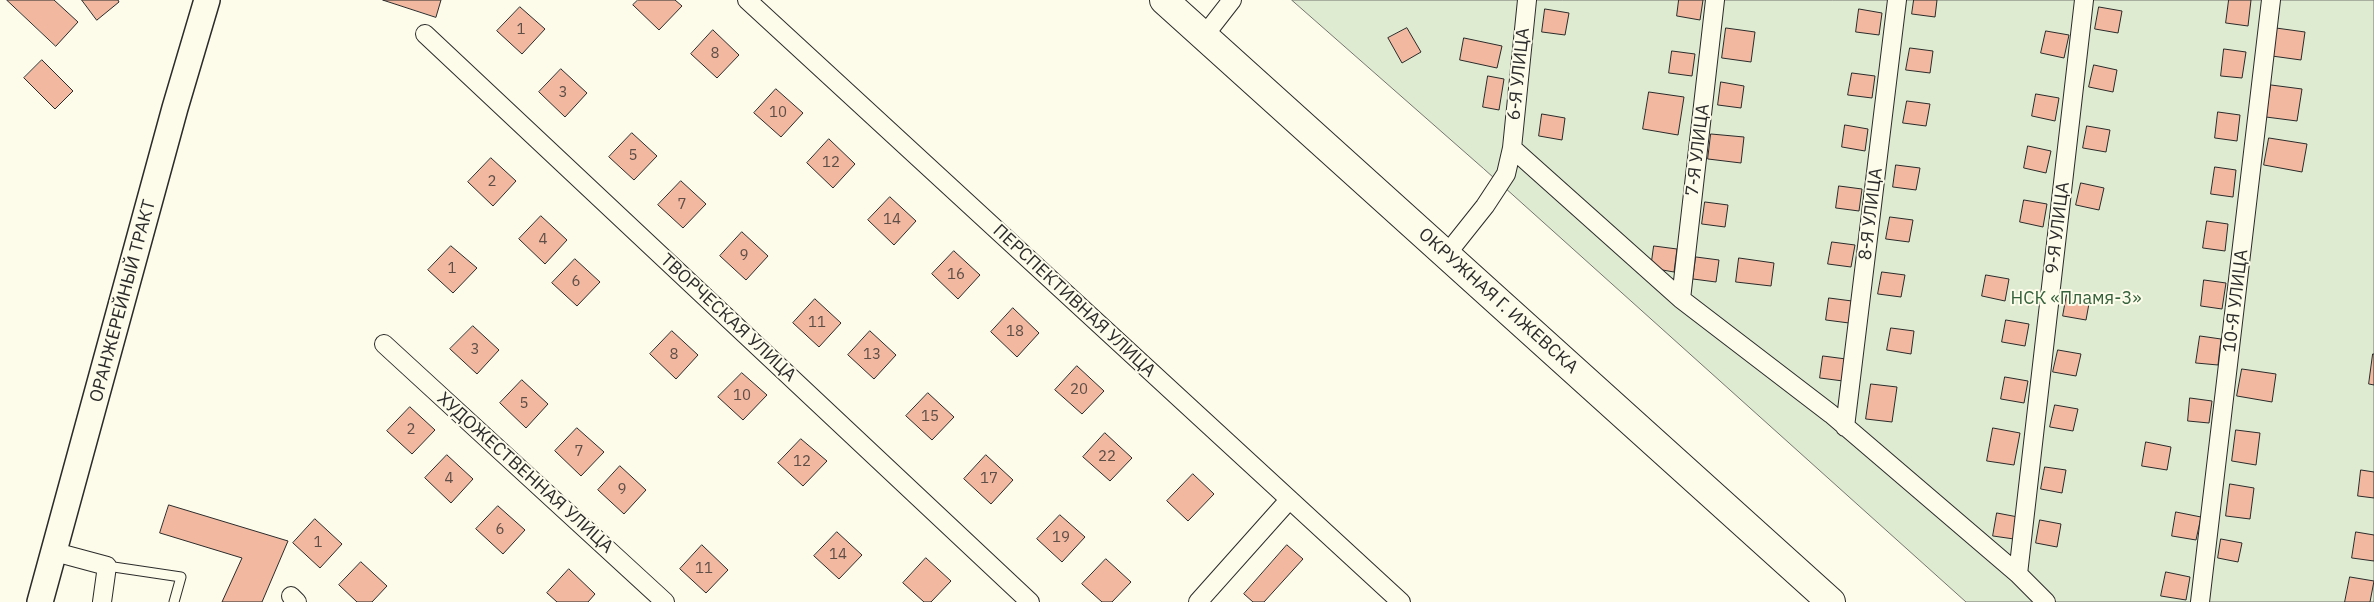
<!DOCTYPE html>
<meta charset="utf-8">
<style>
body{margin:0}
canvas{display:block;background:#fdfbea}
</style>
<canvas width="2374" height="602"></canvas>
<script>
const context = document.querySelector('canvas').getContext('2d');
context.lineJoin = 'round';
function fillPath(path, color) { context.fillStyle = color; context.fill(path, 'evenodd'); }
function strokePath(path, color, width, dash) { context.strokeStyle = color; context.lineWidth = width; context.lineCap = dash ? 'butt' : 'round'; context.setLineDash(dash || []); context.stroke(path); }
function drawText(font, color, halo, rows, align = 'center') {
  context.font = font + ' "IBM Plex Sans",sans-serif'; context.lineWidth = 4; context.setLineDash([]); context.textBaseline = 'middle'; context.strokeStyle = halo; context.fillStyle = color; for (const [text, x, y, turn = 0] of rows) {
    context.save(); context.translate(x, y); context.rotate((+turn || 0) * Math.PI / 180); context.textAlign = isNaN(turn) ? turn : align; if (halo) context.strokeText(text, 0, 0); context.fillText(text, 0, 0); context.restore();
  }
}
const green = new Path2D(`
 M1292 0H2374V602H1966L1484 169Z`);
fillPath(green, '#deebd1');
strokePath(green, '#74746e', 1);
const building = new Path2D(`
 M7 0H54L78 22 56 46Z
 M82 0H118L119 2 97 20Z
 M383 0H441L436 17Z
 M638 0H675L682 6 659 30 633 5Z
 M1679 0H1703L1700 20 1677 16Z
 M1914 0H1937L1935 17 1912 14Z
 M2229 0H2251L2248 26 2226 23Z
 M520 7 545 29 522 54 497 31Z
 M2099 7 2122 11 2118 33 2095 29Z
 M1545 9 1569 13 1565 35 1542 32Z
 M1859 9 1882 13 1879 35 1856 32Z
 M1407 28 1421 52 1402 63 1388 38Z
 M1726 28 1755 32 1751 62 1722 58Z
 M2276 28 2305 32 2301 60 2272 56Z
 M713 30 739 55 717 78 691 54Z
 M2046 31 2069 35 2064 58 2041 53Z
 M1464 38 1502 46 1497 68 1460 60Z
 M1910 48 1933 51 1930 73 1906 70Z
 M2224 49 2246 52 2242 78 2221 76Z
 M1672 51 1695 54 1692 76 1669 73Z
 M42 60 73 91 55 109 24 78Z
 M2094 65 2117 70 2113 92 2089 87Z
 M561 69 587 93 565 117 539 92Z
 M1852 73 1875 76 1872 98 1848 95Z
 M1488 76 1504 79 1499 110 1483 107Z
 M1721 82 1744 86 1741 108 1718 105Z
 M2271 85 2302 89 2297 121 2266 117Z
 M776 89 803 113 781 137 754 113Z
 M1649 92 1684 97 1678 135 1643 129Z
 M2036 94 2059 98 2055 121 2032 116Z
 M1907 101 1930 104 1926 126 1903 123Z
 M2218 112 2240 115 2237 141 2215 138Z
 M1542 114 1565 118 1562 140 1539 136Z
 M1845 125 1868 129 1865 151 1842 147Z
 M2087 126 2110 130 2106 152 2083 148Z
 M632 133 657 156 634 180 609 157Z
 M1711 134 1744 137 1741 163 1708 159Z
 M2269 138 2307 144 2302 172 2264 165Z
 M829 139 855 164 833 188 807 163Z
 M2028 146 2051 151 2046 173 2024 168Z
 M491 158 516 181 493 206 468 182Z
 M1896 165 1920 168 1916 190 1893 187Z
 M2215 167 2236 170 2233 197 2211 194Z
 M681 181 706 204 683 228 658 205Z
 M2081 183 2104 188 2099 210 2076 205Z
 M1839 186 1862 189 1859 211 1836 208Z
 M890 197 916 221 894 245 868 220Z
 M2024 200 2047 204 2043 227 2020 222Z
 M1705 202 1728 205 1725 227 1702 224Z
 M541 216 567 240 545 264 519 239Z
 M1890 217 1913 220 1909 242 1886 239Z
 M2207 221 2228 224 2225 251 2203 248Z
 M742 232 768 256 746 280 720 256Z
 M1832 242 1855 245 1851 267 1828 264Z
 M451 246 477 268 453 293 428 270Z
 M1654 246 1677 249 1674 272 1651 268Z
 M954 251 980 275 958 299 932 274Z
 M1696 257 1719 260 1716 282 1693 279Z
 M1739 258 1774 263 1771 286 1736 282Z
 M575 259 600 282 577 306 552 283Z
 M1882 272 1905 275 1901 297 1878 294Z
 M1986 275 2009 279 2005 301 1982 296Z
 M2204 280 2226 283 2222 309 2201 306Z
 M2067 294 2090 298 2086 320 2063 316Z
 M1829 298 1852 301 1849 323 1826 320Z
 M815 299 841 323 819 347 793 323Z
 M1013 308 1039 333 1017 357 991 332Z
 M2006 320 2029 324 2025 346 2002 342Z
 M473 326 499 350 477 374 450 349Z
 M1891 328 1914 331 1911 354 1887 350Z
 M672 331 698 355 676 379 650 354Z
 M870 331 896 355 874 379 848 355Z
 M2200 336 2221 339 2218 365 2196 363Z
 M2058 350 2081 354 2076 376 2053 372Z
 M2373 354H2374V385L2369 384Z
 M1823 356 1846 359 1843 381 1820 378Z
 M1077 366 1104 391 1082 414 1055 390Z
 M2242 369 2276 374 2272 402 2237 396Z
 M742 373 767 395 743 420 718 397Z
 M2005 377 2028 381 2024 403 2001 399Z
 M522 380 548 404 526 428 500 403Z
 M1871 384 1897 387 1892 422 1866 419Z
 M928 393 954 417 932 440 906 416Z
 M2190 398 2212 401 2209 423 2188 421Z
 M2055 405 2078 409 2073 431 2050 427Z
 M410 407 435 430 412 454 387 431Z
 M577 428 604 452 581 476 555 451Z
 M1993 428 2020 433 2014 465 1987 461Z
 M2236 430 2260 433 2256 465 2232 461Z
 M1105 433 1132 458 1110 481 1083 457Z
 M801 439 827 461 803 486 778 463Z
 M2146 442 2171 447 2167 470 2142 466Z
 M447 455 473 479 451 503 425 478Z
 M986 455 1013 480 991 504 964 479Z
 M620 466 646 490 624 514 598 490Z
 M2045 467 2066 470 2062 493 2041 489Z
 M2361 470 2374 472V498L2358 496Z
 M1193 474 1214 494 1188 521 1167 501Z
 M2230 484 2254 488 2250 519 2226 516Z
 M169 505 288 541 262 602H222L242 558 160 533Z
 M498 506 525 530 503 554 476 529Z
 M2176 512 2201 517 2196 540 2172 536Z
 M1997 513 2018 517 2014 539 1993 536Z
 M1060 515 1085 537 1062 562 1037 539Z
 M315 519 342 544 320 568 293 543Z
 M2040 520 2061 524 2057 547 2036 543Z
 M837 532 862 555 839 579 814 556Z
 M2356 532 2374 535V561L2352 558Z
 M2221 539 2242 543 2238 562 2218 558Z
 M702 545 728 570 706 593 680 569Z
 M1287 545 1303 559 1264 602H1253L1244 594Z
 M926 558 951 581 931 602H924L903 583Z
 M1106 559 1131 582 1112 602H1102L1082 584Z
 M361 562 387 586 372 602H357L339 585Z
 M569 569 595 594 588 602H557L547 593Z
 M2166 572 2190 577 2186 600 2161 596Z
 M2350 577 2374 581 2370 602H2345Z`);
fillPath(building, '#f2b8a0');
strokePath(building, '#2b2b2b', 1);
const lane = new Path2D(`
 M107 566 181 577 174 602`);
const street = new Path2D(`
 M747 0 1401 602
 M425 34 1030 602
 M1204 36 1232 0
 M1512 148 1681 299 1831 414 2018 574 2046 602
 M1446 255 1485 206 1506 174 1512 148 1527 0
 M1681 299 1715 0
 M384 344 665 602
 M1845 427 1897 0
 M55 552 107 566 102 602
 M2018 574 2084 0
 M291 596 297 602
 M1198 602 1289 500
 M2200 602 2271 0`);
const secondary = new Path2D(`
 M40 602 175 108 207 0`);
const primary = new Path2D(`
 M1164 0 1831 602`);
strokePath(lane, '#2b2b2b', 11);
strokePath(street, '#2b2b2b', 20);
strokePath(secondary, '#2b2b2b', 28);
strokePath(primary, '#2b2b2b', 30);
strokePath(lane, '#fdfbea', 9);
strokePath(street, '#fdfbea', 18);
strokePath(secondary, '#fdfbea', 25);
strokePath(primary, '#fdfbea', 28);
drawText('15px', '#5d4e48', null, [
 ["1",521,30],
 ["8",715,54],
 ["3",563,93],
 ["10",778,113],
 ["5",633,156],
 ["12",831,163],
 ["2",492,182],
 ["7",682,205],
 ["14",892,220],
 ["4",543,240],
 ["9",744,256],
 ["1",452,269],
 ["16",956,275],
 ["6",576,282],
 ["11",817,323],
 ["18",1015,332],
 ["3",475,350],
 ["8",674,355],
 ["13",872,355],
 ["20",1079,390],
 ["10",742,396],
 ["5",524,404],
 ["15",930,417],
 ["2",411,430],
 ["7",579,452],
 ["22",1107,457],
 ["12",802,462],
 ["4",449,479],
 ["17",989,479],
 ["9",622,490],
 ["6",500,530],
 ["19",1061,538],
 ["1",318,543],
 ["14",838,555],
 ["11",704,569]
]);
drawText('18px', '#2b2b2b', '#fdfbea', [
 ["6-Я УЛИЦА",1519,74,-84],
 ["7-Я УЛИЦА",1698,150,-83],
 ["8-Я УЛИЦА",1871,214,-83],
 ["9-Я УЛИЦА",2058,228,-83],
 ["ОРАНЖЕРЕЙНЫЙ ТРАКТ",123,301,-75],
 ["ПЕРСПЕКТИВНАЯ УЛИЦА",1074,301,43],
 ["ОКРУЖНАЯ Г. ИЖЕВСКА",1498,301,42],
 ["10-Я УЛИЦА",2236,301,-83],
 ["ТВОРЧЕСКАЯ УЛИЦА",728,318,43],
 ["ХУДОЖЕСТВЕННАЯ УЛИЦА",525,473,42]
]);
drawText('18px', '#34623c', '#fdfbea', [
 ["НСК «Пламя-3»",2076,299]
]);
</script>
